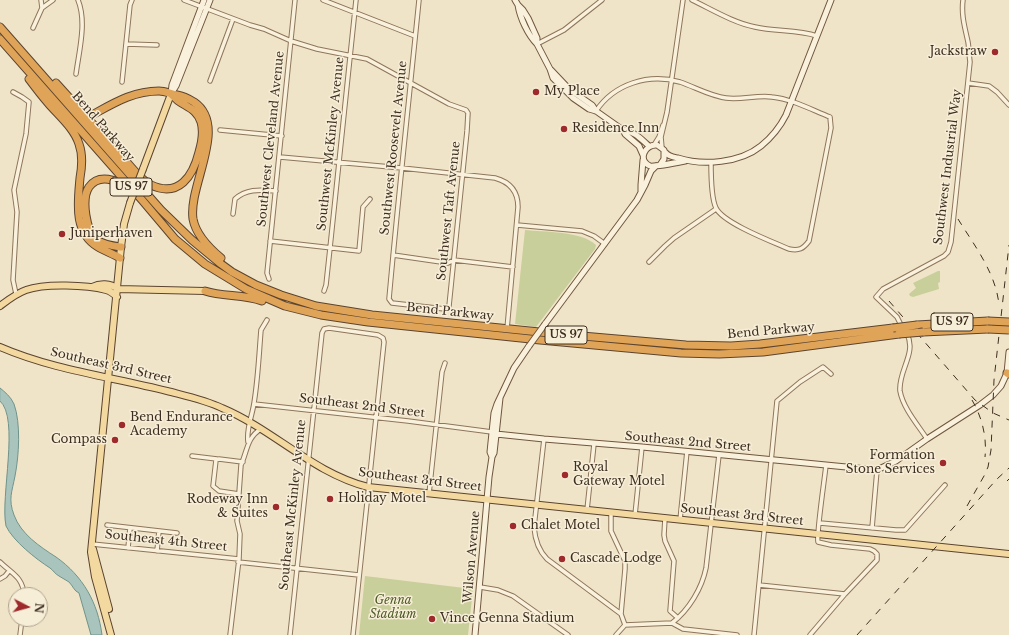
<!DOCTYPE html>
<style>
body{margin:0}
#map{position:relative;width:1009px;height:635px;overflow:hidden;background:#f0e4c8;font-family:"Libre Baskerville",serif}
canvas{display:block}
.north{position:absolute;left:8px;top:587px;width:40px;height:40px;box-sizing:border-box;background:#f7eed8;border:1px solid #ada18e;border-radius:50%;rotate:96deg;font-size:11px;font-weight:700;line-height:16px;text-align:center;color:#3d2e20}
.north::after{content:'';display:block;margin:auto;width:14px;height:18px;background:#9e2a2b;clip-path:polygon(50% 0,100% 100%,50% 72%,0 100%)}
</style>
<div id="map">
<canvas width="1009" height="635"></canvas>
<div class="north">N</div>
</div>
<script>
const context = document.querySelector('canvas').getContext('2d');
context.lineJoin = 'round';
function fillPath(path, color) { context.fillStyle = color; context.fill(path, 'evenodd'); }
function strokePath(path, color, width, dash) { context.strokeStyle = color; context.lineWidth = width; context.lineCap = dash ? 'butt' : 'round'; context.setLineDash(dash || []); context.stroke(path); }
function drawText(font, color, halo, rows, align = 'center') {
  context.font = font + ' "Libre Baskerville",serif'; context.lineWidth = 3; context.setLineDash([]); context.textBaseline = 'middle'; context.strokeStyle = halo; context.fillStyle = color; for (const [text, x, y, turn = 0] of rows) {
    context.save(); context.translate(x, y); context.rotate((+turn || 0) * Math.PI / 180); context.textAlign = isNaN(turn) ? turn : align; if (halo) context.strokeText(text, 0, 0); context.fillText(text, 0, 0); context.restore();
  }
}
fillPath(new Path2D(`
 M525 230C544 232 582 231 596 245L595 249 536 327 515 324Z
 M938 271H940V282L938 283 939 289 913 297 910 296 909 294 916 288 913 283Z
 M365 576 473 589 468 635H359Z`), '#c9cf9b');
const water = new Path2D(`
 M0 388C5 392 11 397 14 404 21 423 19 456 15 476 12 492 8 499 14 515 21 534 39 546 56 557 83 576 98 603 102 635H91L79 593C74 591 73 586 69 582 66 580 62 578 59 576 55 574 53 570 50 568 36 559 13 541 6 526 0 497 20 418 0 401Z`);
fillPath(water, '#a9c4bc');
strokePath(water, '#6f938a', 1);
const street = new Path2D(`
 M41 0 42 8
 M184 0 250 25 264 29 291 41 317 49 367 59 449 104 466 110 468 113 467 131 449 306 445 309 392 303 389 299C398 199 409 100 419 0
 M323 0 415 36
 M692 0C711 9 734 23 755 27 776 32 797 29 817 36
 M33 28 42 8 53 0
 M126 44 157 45
 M537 44 564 30 602 0
 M76 74C79 51 87 22 78 0
 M210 81 233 19
 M122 82 130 5 132 0
 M968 83 989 86 997 92 1009 105
 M13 92 22 97 29 102 26 134 14 190 17 212 13 280 16 294
 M596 111C614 84 648 73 680 82 695 87 710 96 726 98 741 100 757 95 772 97 792 99 812 110 830 117L831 128 809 241C803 249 799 251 789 249 773 242 723 223 716 208 711 198 711 174 711 162
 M220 130 282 136
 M654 145 659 137 663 125
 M662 148 661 137 667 112 683 0
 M280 157 402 168 495 178C510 182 518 192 518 207L507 329
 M233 214 235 199C247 188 261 190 276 191
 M517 225 582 231 594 236 605 244
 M270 241 359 251 363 207 370 199
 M393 255 448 263 454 260 513 267
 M649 262 665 246 674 238 716 209
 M269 279 267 273 295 0
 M324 291 326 285 330 248 356 0
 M902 327 897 317 876 297 883 289 944 256 948 252 951 242 970 62C969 55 969 48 968 42 965 28 961 15 963 0
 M907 334C917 353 898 371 900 391 903 408 918 425 927 439
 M254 404 408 421 492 432
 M544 439 534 527C535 539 538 550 547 559L621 614 625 625
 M248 442C246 429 252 417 254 403 258 379 259 354 261 330L267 320
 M192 456 217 459
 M239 494 219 491 213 486 216 460 219 459 243 462
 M429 494 442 372 445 363
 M587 510 594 444
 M611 513V531L625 561V569L621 614
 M635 515 642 447
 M665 518 664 535 665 541 674 561 670 611 678 618
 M680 520 687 451
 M820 523 896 530H905L945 485
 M107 525 177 533
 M872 528 877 470
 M92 544 239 559
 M128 548 130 528
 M157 551 159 531
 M0 562C12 574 23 577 24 595
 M238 562 359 575
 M0 579 5 576 9 571
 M759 585 845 594
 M480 587 498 590 513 596 568 635
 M672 623 683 629 737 635
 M20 635 22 619
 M230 635 239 559 240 534 237 521 241 465C247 452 247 437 261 429
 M290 635 322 333 324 329 329 328 378 335 383 338 384 342 353 635
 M616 635 625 625 672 623C689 610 702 588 706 568L719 455
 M754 635 777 401 800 382 823 367 831 374
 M810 635 845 594 877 560V554L874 551 870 549 831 545 818 542C816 536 825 476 826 465`);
const secondary = new Path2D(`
 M515 0 518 5 523 10 528 18 537 38V44L550 69 553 78 573 98 589 109 596 111 623 130 625 134 639 146 643 155
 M518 5C520 18 528 35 537 44
 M551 70 569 89 592 105 596 111
 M171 93 172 85 187 45 204 0
 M171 94 176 86 210 0
 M623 130C634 131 641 139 649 146
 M665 152C669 157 673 157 678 158 703 166 740 163 761 146 772 137 780 127 786 115L831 0
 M660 165 664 159V150L657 145C645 144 637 160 650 166 653 167 680 162 685 161
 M641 191V185L643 160
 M545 324 637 200 645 185 651 171 656 166
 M496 434 544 439 642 447 877 470 896 461 927 439 980 405 993 395 1001 386 1007 373 1009 352
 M492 457 490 452 494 413 497 404 514 368 529 346
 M475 635 489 477 492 457 494 453 500 398`);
const primary = new Path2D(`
 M143 169 171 94
 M92 287C100 283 110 283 118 289
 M118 289 205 291
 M0 306C8 300 17 293 26 290 45 283 87 285 106 290 110 291 114 294 117 297
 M0 347C53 370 112 377 167 391 186 396 205 400 222 408 274 430 313 473 368 487L1009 554
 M93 549 109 609
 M111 635 95 577 91 552 121 247 124 224 130 203`);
const highway = new Path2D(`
 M0 27 161 210 192 240 221 264 232 272 256 285 281 295 316 306 372 315 559 334 686 345 731 346 760 344 893 328
 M0 39 142 200 175 239 205 264 246 289 285 306 321 315 368 322 540 340 681 353 719 354 763 352 899 334
 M29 79C35 87 41 95 48 103 59 116 74 128 79 144 83 155 82 167 80 178 78 202 73 232 98 247 105 251 113 254 120 258
 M56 83 84 114 92 115C114 103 133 91 159 91 165 91 171 94 177 95 183 96 189 99 194 102 229 126 188 185 193 219 196 235 209 248 221 258
 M84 114C98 130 111 145 125 160 132 168 141 180 151 185 179 198 193 176 199 152 202 142 204 132 201 122 197 110 189 108 180 102 176 100 174 96 171 94
 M121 247C113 246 104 245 97 240 86 232 81 199 89 187 99 173 117 180 128 188
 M205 291C224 297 243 294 262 301
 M917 325 988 321
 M923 332 988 329
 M1007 373 1009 374`);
strokePath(street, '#8d765c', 5.5);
strokePath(secondary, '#6f573f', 7);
strokePath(primary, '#5b4430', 8);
strokePath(highway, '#5b4430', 9);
strokePath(street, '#faf1dc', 3.5);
strokePath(secondary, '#faf1dc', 5);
strokePath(primary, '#f3d9a0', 6);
strokePath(highway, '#e0a458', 7);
strokePath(new Path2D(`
 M958 219C974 245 996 273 999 305
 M889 301 975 400 993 413 1009 420
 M972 400C982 417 987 437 985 457
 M1007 481 1009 479
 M967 506 984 476 988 467 991 450 994 380 1009 245
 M857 635 997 479 1009 468`), '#3d2e20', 1, [7, 7]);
const secondaryBridge = new Path2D(`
 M529 346 545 324`);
const primaryBridge = new Path2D(`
 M130 203 143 169`);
const highwayBridge = new Path2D(`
 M988 321 1009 322
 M893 328 917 325
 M988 329 1009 330
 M899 334 923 332`);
strokePath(secondaryBridge, '#6f573f', 7, []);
strokePath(primaryBridge, '#5b4430', 8, []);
strokePath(highwayBridge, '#5b4430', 9, []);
strokePath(secondaryBridge, '#faf1dc', 5);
strokePath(primaryBridge, '#f3d9a0', 6);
strokePath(highwayBridge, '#e0a458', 7);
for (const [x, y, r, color] of [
 [995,52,4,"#9e2a2b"],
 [536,92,4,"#9e2a2b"],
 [564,129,4,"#9e2a2b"],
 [62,234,4,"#9e2a2b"],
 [122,425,4,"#9e2a2b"],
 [115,440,4,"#9e2a2b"],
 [943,463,4,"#9e2a2b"],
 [565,475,4,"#9e2a2b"],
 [330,499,4,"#9e2a2b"],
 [276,507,4,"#9e2a2b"],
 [513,526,4,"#9e2a2b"],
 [562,559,4,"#9e2a2b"],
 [432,619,4,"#9e2a2b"]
]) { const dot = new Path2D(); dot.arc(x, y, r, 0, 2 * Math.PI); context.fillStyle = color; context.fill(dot); strokePath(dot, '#f7eed8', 1.5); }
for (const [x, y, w] of [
 [131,187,42],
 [952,322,42],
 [566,335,42]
]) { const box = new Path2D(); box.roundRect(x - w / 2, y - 9, w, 18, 3); context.fillStyle = '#f7eed8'; context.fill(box); strokePath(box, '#3d2e20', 1); }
drawText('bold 11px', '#3d2e20', null, [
 ["US 97",131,187],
 ["US 97",952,322],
 ["US 97",566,335]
]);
drawText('12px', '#3d2e20', '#f7eed8', [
 ["Jackstraw",987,52,"right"],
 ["My Place",544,92],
 ["Residence Inn",572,129],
 ["Juniperhaven",70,234],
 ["Bend Endurance",130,418],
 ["Academy",130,432],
 ["Compass",107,440,"right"],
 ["Formation",935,456,"right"],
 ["Stone Services",935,470,"right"],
 ["Royal",573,468],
 ["Gateway Motel",573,482],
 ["Holiday Motel",338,499],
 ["Rodeway Inn",268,500,"right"],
 ["& Suites",268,514,"right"],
 ["Chalet Motel",521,526],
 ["Cascade Lodge",570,559],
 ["Vince Genna Stadium",440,619]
], 'left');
drawText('12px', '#3d2e20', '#f7eed8', [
 ["Bend Parkway",103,127,49],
 ["Southwest Cleveland Avenue",271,139,-84],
 ["Southwest McKinley Avenue",331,144,-84],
 ["Southwest Roosevelt Avenue",394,148,-84],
 ["Southwest Industrial Way",948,167,-83],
 ["Southwest Taft Avenue",449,211,-84],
 ["Bend Parkway",450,312,6],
 ["Bend Parkway",771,331,-5],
 ["Southeast 3rd Street",111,366,13],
 ["Southeast 2nd Street",362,406,7],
 ["Southeast 2nd Street",688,442,5],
 ["Southeast 3rd Street",420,480,7],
 ["Southeast McKinley Avenue",293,505,-84],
 ["Southeast 3rd Street",742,515,6],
 ["Southeast 4th Street",166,541,6],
 ["Wilson Avenue",472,557,-85]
]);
drawText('italic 12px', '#4d5a26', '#f7eed8', [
 ["Genna",393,601],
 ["Stadium",393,615]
]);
</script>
